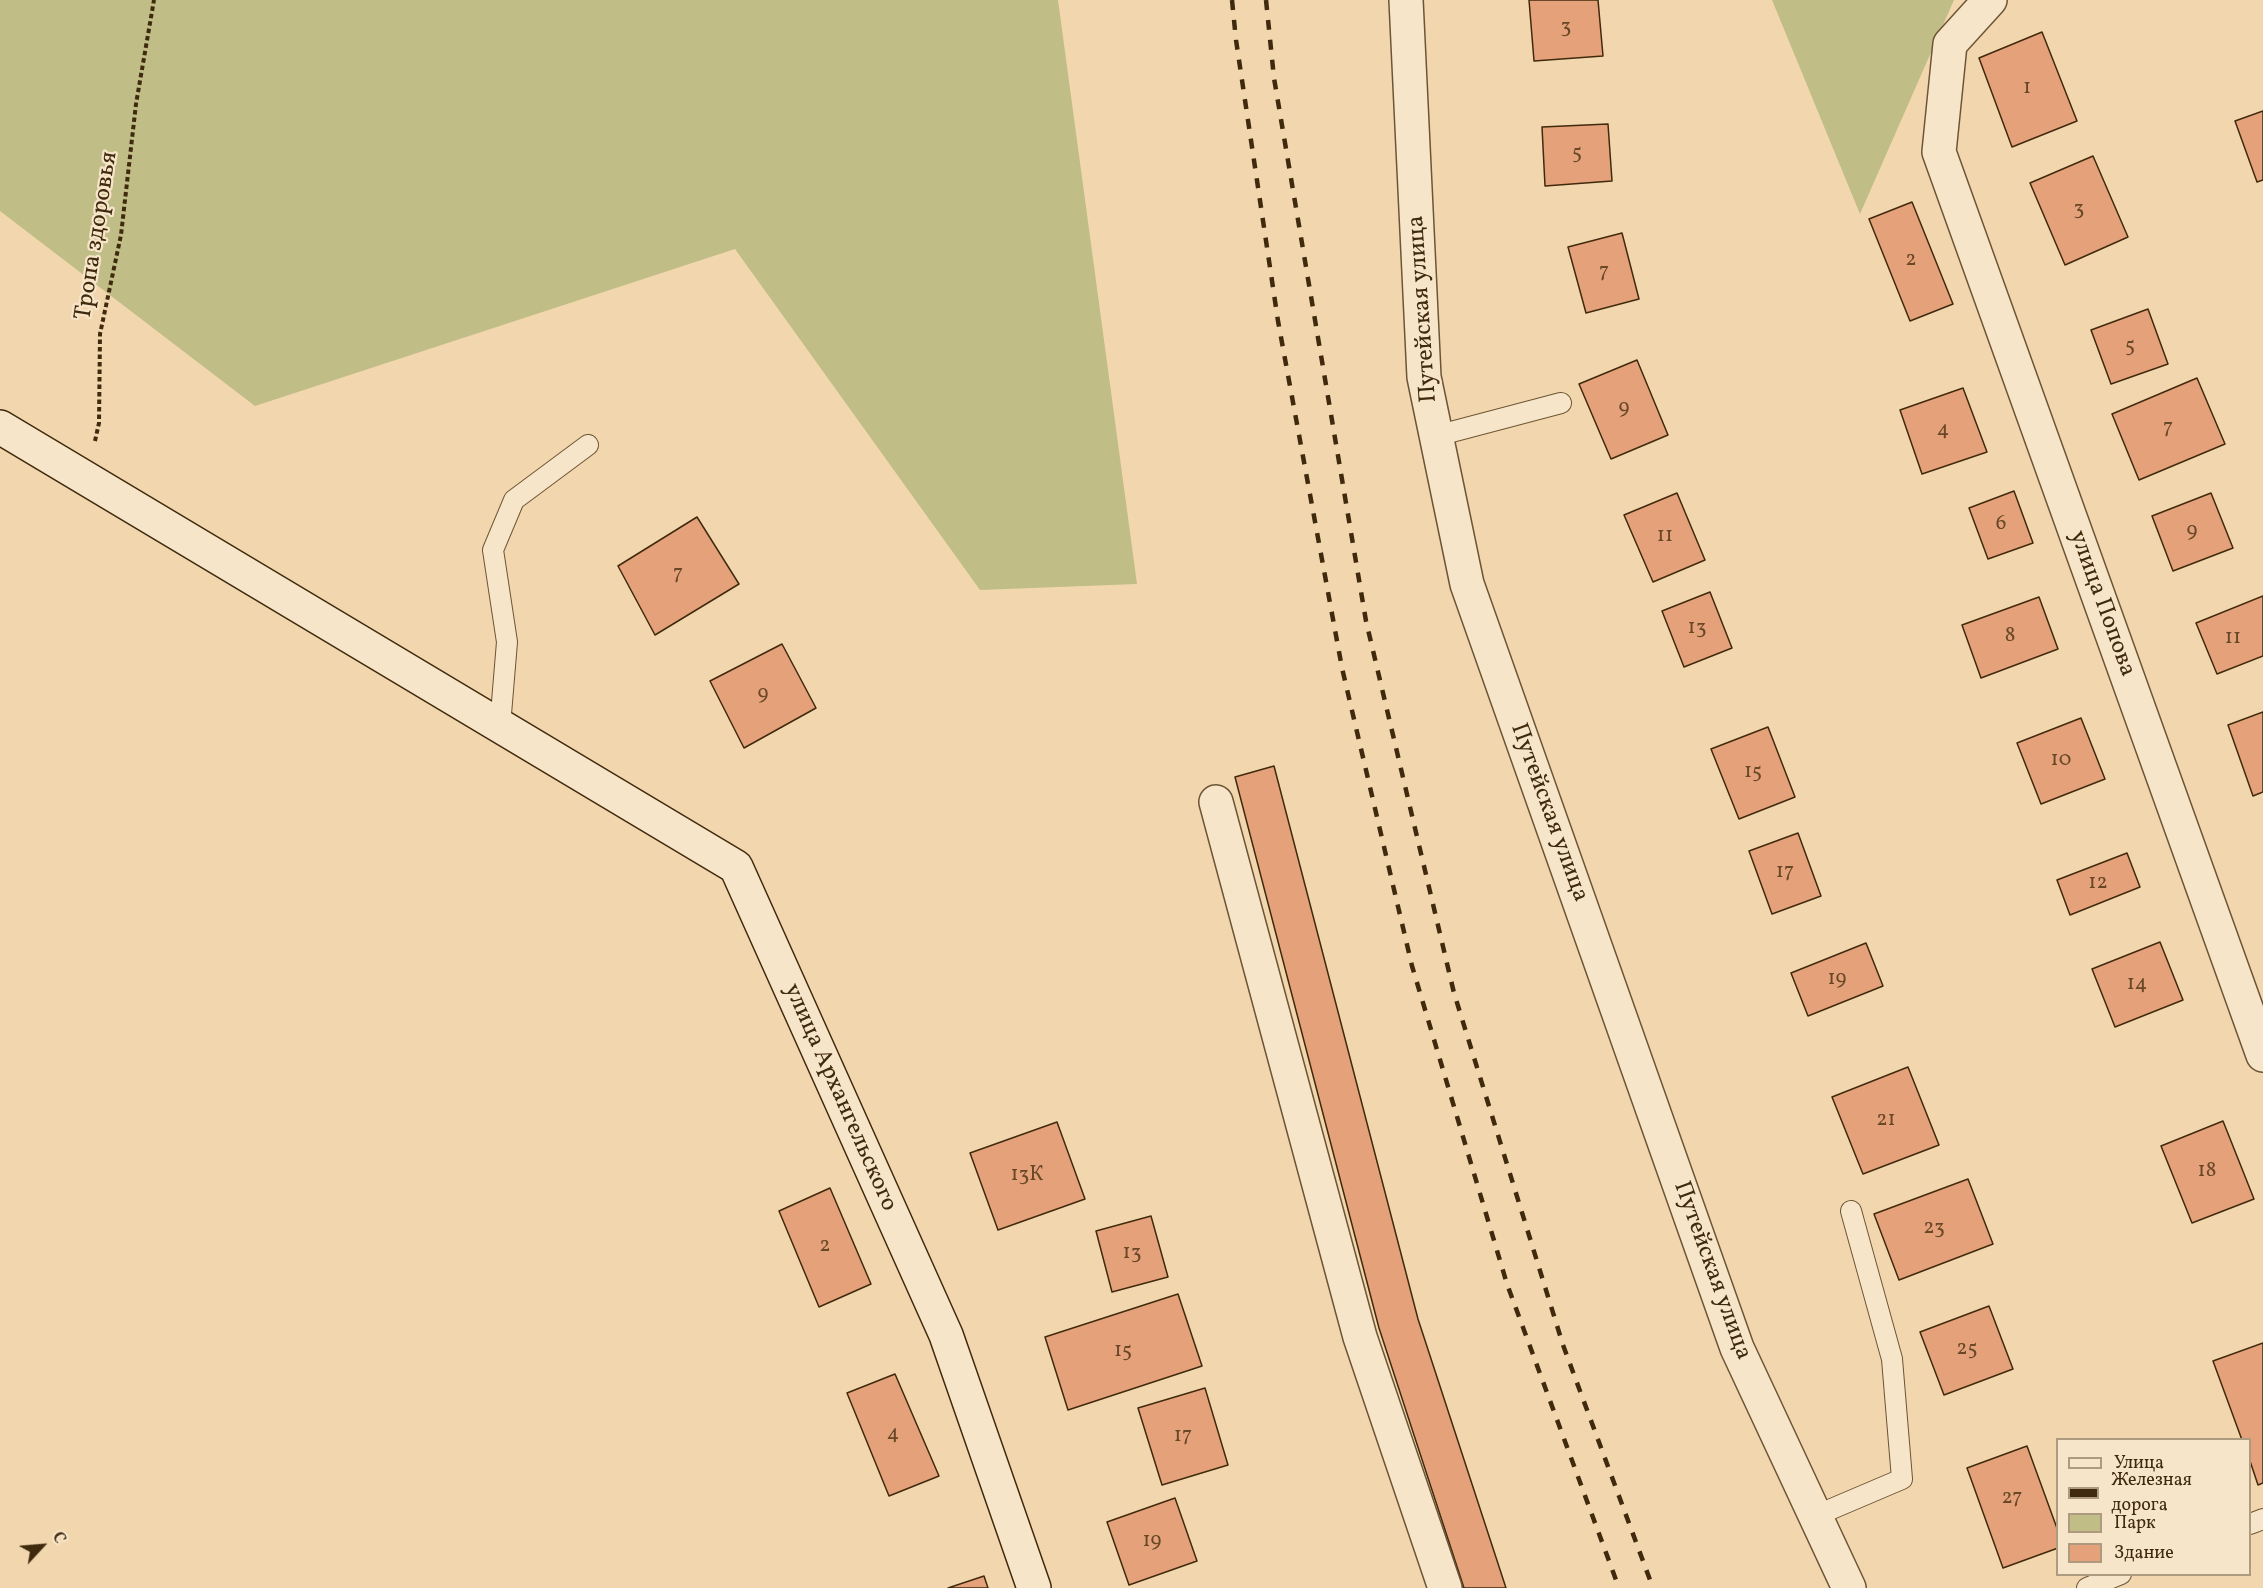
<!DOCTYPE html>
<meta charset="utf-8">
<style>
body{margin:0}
#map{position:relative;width:2263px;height:1588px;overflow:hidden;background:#f2d7ae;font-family:Vollkorn,serif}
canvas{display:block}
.legend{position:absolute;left:2056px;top:1438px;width:195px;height:138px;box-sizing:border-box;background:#f7e5ca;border:2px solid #ae9a7e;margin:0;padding:8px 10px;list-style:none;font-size:18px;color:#402a0d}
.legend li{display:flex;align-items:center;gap:12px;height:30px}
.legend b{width:30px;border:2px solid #ae9a7e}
.north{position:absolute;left:12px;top:1516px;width:60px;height:60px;-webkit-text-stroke:4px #f7e5ca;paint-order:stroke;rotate:64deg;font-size:16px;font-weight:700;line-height:24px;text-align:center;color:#402a0d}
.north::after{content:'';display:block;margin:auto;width:21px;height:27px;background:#402a0d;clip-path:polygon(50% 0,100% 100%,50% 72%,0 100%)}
</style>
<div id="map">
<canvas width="2263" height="1588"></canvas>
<ul class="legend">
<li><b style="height:8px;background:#f7e5ca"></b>Улица</li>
<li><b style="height:8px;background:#402a0d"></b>Железная дорога</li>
<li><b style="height:16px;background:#c0bd86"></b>Парк</li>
<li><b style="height:16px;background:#e5a17a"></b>Здание</li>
</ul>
<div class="north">С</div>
</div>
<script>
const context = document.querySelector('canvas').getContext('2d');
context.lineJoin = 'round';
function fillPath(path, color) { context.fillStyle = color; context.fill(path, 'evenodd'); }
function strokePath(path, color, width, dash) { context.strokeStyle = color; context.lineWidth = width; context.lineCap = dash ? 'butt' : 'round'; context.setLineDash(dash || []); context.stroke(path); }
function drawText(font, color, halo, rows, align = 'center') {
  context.font = font + ' Vollkorn,serif'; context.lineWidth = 4.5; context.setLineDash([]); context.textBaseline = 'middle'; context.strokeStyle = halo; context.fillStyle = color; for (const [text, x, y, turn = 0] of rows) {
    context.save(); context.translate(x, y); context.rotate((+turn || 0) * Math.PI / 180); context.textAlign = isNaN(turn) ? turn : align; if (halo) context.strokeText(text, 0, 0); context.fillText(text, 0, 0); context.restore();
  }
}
fillPath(new Path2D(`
 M0 0H1058L1137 584 980 590 735 249 255 406 0 211Z
 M1772 0H1954L1860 214Z`), '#c0bd86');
const building = new Path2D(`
 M1529 0H1598L1603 56 1534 61Z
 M2042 32 2077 121 2012 147 1979 58Z
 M2263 111V180L2257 182 2235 121Z
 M1608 124 1612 181 1545 186 1542 127Z
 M2093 156 2128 237 2065 265 2030 183Z
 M1912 202 1953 304 1910 321 1869 219Z
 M1622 233 1639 299 1586 313 1568 247Z
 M2148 309 2168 364 2111 384 2091 330Z
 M1637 360 1668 435 1611 459 1579 384Z
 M2197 378 2225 444 2139 480 2112 414Z
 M1963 388 1987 452 1922 474 1900 410Z
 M2014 491 2033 543 1988 559 1969 508Z
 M1677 493 1705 560 1653 582 1624 515Z
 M2211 493 2233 548 2173 571 2152 516Z
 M697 517 739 584 655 635 618 566Z
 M1710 592 1732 648 1684 667 1662 611Z
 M2263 596V656L2217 674 2196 623Z
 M2039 597 2058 649 1981 678 1962 625Z
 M782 644 816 708 744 748 710 681Z
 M2263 712V792L2253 796 2228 725Z
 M2081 718 2105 779 2041 804 2017 743Z
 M1768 727 1795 797 1739 819 1711 749Z
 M1274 766 1418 1319 1506 1588H1464L1379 1328 1235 777Z
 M1798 833 1821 896 1772 914 1749 851Z
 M2127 853 2140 887 2070 915 2057 880Z
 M2160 942 2183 1000 2115 1027 2092 969Z
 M1866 943 1883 986 1808 1016 1791 973Z
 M1908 1067 1939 1145 1863 1174 1832 1097Z
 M2223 1121 2254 1199 2192 1223 2161 1146Z
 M1057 1122 1085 1199 998 1230 970 1153Z
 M1968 1179 1993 1244 1899 1280 1874 1214Z
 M830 1188 871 1284 819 1307 779 1211Z
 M1151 1216 1168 1277 1112 1292 1096 1231Z
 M1178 1294 1202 1366 1068 1410 1045 1337Z
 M1989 1306 2013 1369 1944 1395 1920 1332Z
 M2263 1343V1483L2258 1485 2250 1461V1440H2242L2213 1361Z
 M895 1374 939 1476 889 1496 847 1393Z
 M1205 1388 1228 1465 1162 1485 1138 1408Z
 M2027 1446 2058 1531V1548L2003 1568 1967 1468Z
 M1175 1498 1197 1561 1129 1585 1107 1522Z
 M984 1576 988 1588H948Z`);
fillPath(building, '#e5a17a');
strokePath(building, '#402a0d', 1.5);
const lane = new Path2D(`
 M1436 436 1561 403
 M500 726 507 642 493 550 514 500 588 445
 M1815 1516 1902 1479 1892 1359 1851 1211
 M2250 1524 2263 1519
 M2087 1588 2121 1574`);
const street = new Path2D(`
 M1406 0 1424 377 1467 584 1737 1348 1849 1588
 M1990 0 1950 44 1939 152 2263 1055
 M1216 802 1360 1337 1445 1588`);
const secondary = new Path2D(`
 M0 427 736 867 946 1335 1034 1588`);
strokePath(lane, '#6c5535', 22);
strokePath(street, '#6c5535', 36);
strokePath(secondary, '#402a0d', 36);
strokePath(new Path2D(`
 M95 441 99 423 100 334 121 235 136 104 154 0`), '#402a0d', 4, [4.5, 3]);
strokePath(lane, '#f7e5ca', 20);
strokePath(street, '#f7e5ca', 33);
strokePath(secondary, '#f7e5ca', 33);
strokePath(new Path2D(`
 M1232 0 1236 40 1278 321 1342 668 1412 966 1507 1284 1619 1588
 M1266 0 1274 78 1366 621 1454 993 1563 1345 1653 1588`), '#402a0d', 4.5, [10, 10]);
drawText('21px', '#694828', null, [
 ["3",1566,28],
 ["1",2027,89],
 ["5",1577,154],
 ["3",2079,210],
 ["2",1911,261],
 ["7",1604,273],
 ["5",2130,347],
 ["9",1624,409],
 ["7",2168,429],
 ["4",1943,431],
 ["6",2001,525],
 ["9",2192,532],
 ["11",1665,537],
 ["7",678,575],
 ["13",1697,629],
 ["8",2010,637],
 ["11",2233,639],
 ["9",763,695],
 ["10",2061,761],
 ["15",1753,773],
 ["17",1785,873],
 ["12",2098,884],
 ["19",1837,980],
 ["14",2137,985],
 ["21",1886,1121],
 ["18",2207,1172],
 ["13К",1027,1176],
 ["23",1934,1229],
 ["2",825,1247],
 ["13",1132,1254],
 ["25",1967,1350],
 ["15",1123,1352],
 ["4",893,1435],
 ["17",1183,1437],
 ["27",2012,1499],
 ["19",1152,1542]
]);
drawText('24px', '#402a0d', '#f7e5ca', [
 ["Тропа здоровья",98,236,-81],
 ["Путейская улица",1424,309,-94],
 ["улица Попова",2101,604,70],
 ["Путейская улица",1548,813,70],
 ["улица Архангельского",839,1098,66],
 ["Путейская улица",1711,1271,70]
]);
</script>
